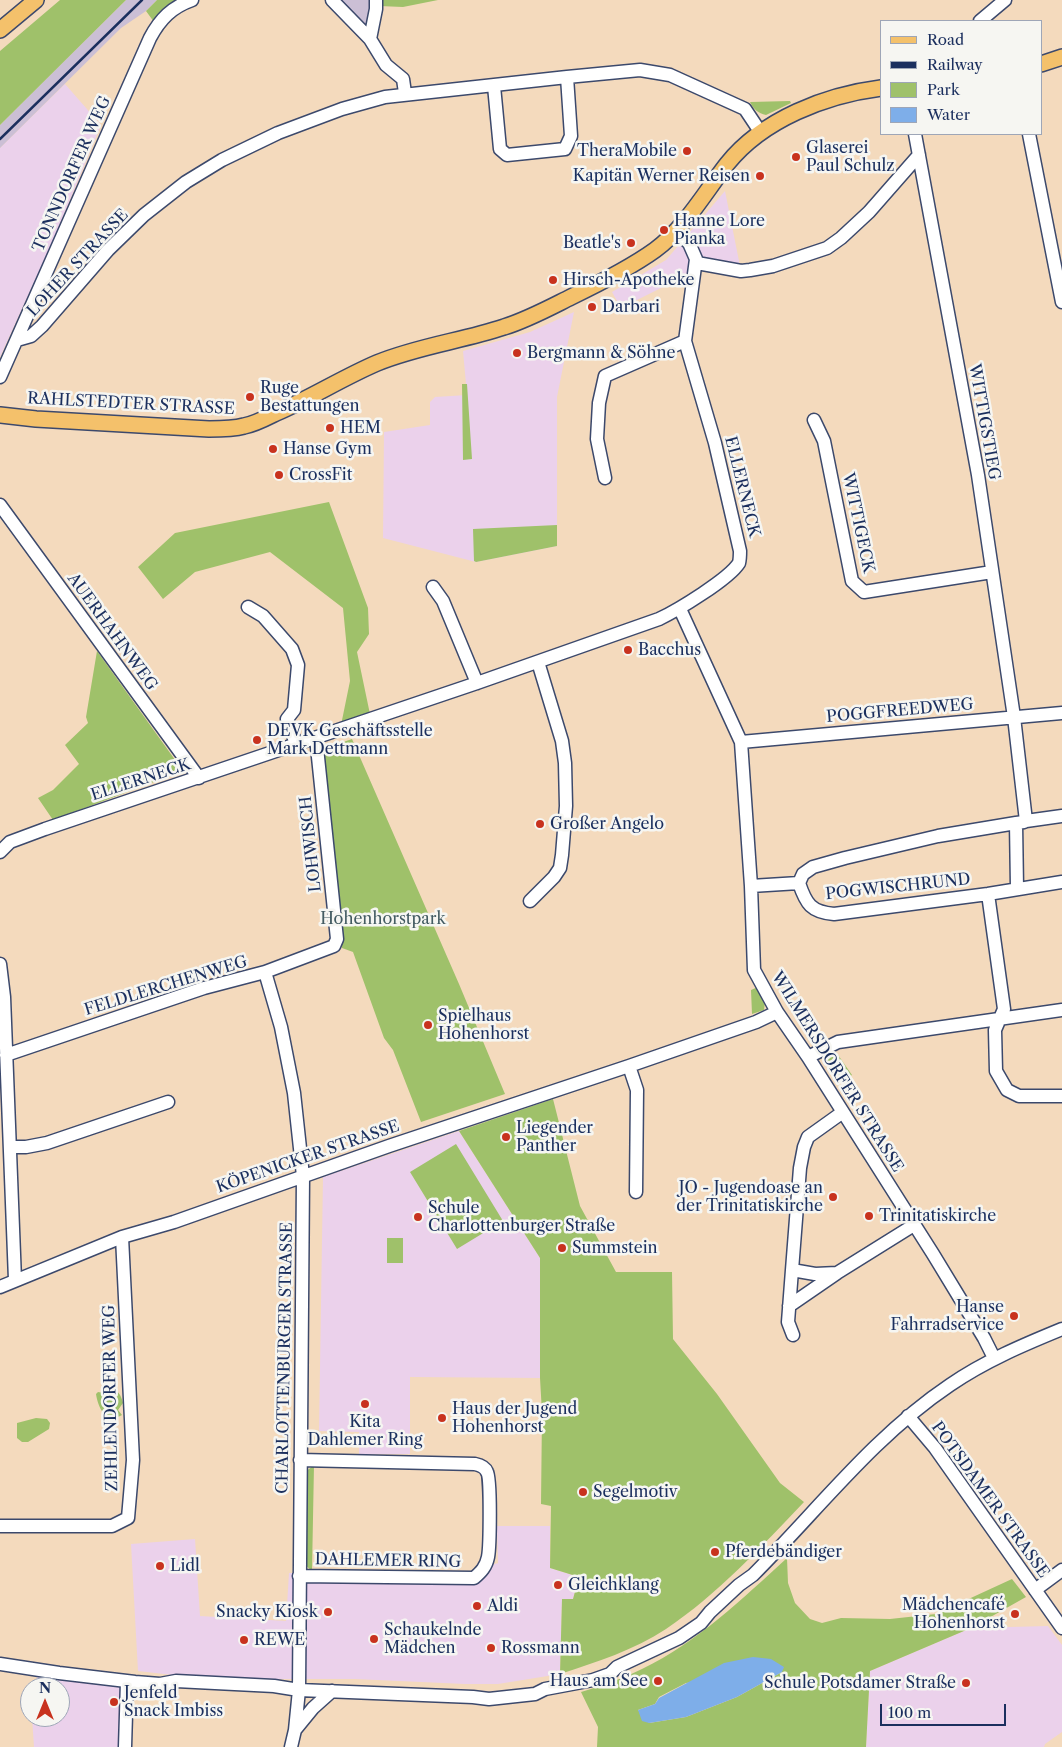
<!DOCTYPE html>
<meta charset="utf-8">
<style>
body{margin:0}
#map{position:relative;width:1062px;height:1747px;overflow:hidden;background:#f4dabd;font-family:"Libre Caslon Text",serif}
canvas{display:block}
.legend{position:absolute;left:880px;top:20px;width:162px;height:115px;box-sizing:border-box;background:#f6f6f2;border:1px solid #9ea6b7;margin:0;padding:6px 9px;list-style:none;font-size:15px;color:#1b2f5e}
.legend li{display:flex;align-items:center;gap:10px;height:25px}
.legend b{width:25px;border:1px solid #9ea6b7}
.north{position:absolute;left:20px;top:1677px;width:50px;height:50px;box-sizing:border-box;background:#f6f6f2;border:1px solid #9ea6b7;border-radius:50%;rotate:0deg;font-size:14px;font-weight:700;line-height:20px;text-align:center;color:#1b2f5e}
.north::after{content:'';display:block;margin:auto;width:18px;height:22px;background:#c8321e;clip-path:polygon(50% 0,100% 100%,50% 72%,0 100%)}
.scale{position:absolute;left:880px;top:1704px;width:126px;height:22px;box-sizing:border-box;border:2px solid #1b2f5e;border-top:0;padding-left:6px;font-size:15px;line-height:18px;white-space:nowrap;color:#1b2f5e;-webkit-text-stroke:4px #f6f6f2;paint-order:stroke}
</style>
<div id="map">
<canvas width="1062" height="1747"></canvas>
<ul class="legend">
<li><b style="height:6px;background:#f4c16b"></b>Road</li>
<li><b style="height:6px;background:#1b2f5e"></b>Railway</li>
<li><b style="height:14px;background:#9fc16a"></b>Park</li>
<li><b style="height:14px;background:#7eaee9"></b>Water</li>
</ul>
<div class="north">N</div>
<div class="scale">100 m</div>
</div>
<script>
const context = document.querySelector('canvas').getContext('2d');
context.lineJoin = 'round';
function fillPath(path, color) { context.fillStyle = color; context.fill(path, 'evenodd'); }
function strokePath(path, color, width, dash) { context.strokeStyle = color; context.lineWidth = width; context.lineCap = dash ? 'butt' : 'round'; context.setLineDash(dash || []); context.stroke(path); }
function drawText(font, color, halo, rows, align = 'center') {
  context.font = font + ' "Libre Caslon Text",serif'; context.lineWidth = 5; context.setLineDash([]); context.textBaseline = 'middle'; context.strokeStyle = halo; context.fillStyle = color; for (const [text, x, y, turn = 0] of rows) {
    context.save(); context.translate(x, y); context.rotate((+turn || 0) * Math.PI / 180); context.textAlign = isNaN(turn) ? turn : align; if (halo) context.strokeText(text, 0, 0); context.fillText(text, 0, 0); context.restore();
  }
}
fillPath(new Path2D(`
 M65 84 101 125 52 243 0 357V148Z
 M725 191 740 266 715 261 621 308 612 292 666 260Z
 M574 312 557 397V546L476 562 383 538 384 432 430 425V402L435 397 467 395 463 351 530 332Z
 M459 1131 540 1258V1378L410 1377V1454H359V1432L319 1431 323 1177Z
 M497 1526H550V1568L579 1577 573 1599H562L560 1674 498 1684H465L355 1679H207L138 1671 131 1544 195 1539 200 1616 286 1621 289 1573 469 1572 498 1563Z
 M1048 1626 1062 1645V1732L1045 1744 1044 1747H866L870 1671 971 1628Z
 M37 1676 120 1687 119 1747H34L32 1717H60V1687H36Z`), '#ebd1eb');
fillPath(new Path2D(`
 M126 0H157L146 11 121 28 0 148V125Z
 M332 0H376L370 39Z`), '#cbbfd5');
fillPath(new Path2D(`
 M60 0H126L0 125V51Z
 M157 0H177L154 22 146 11Z
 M379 0H438L403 7 379 6Z
 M790 101 791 103 766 115C758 113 754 110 750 102Z
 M462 384H467L472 459 463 460Z
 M329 502 368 608 369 634 357 652 371 719 340 730 350 681 343 608 270 552 195 572 163 599 138 567 175 533Z
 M557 525V546L476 562 474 561 473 529Z
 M97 651 183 771 53 820 38 798 53 790 79 764 65 745 88 723 86 717Z
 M352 739 459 984 505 1094 421 1122 393 1050 384 1038 353 952 342 948 323 749Z
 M758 987 765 1002 764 1010 752 1014 751 990Z
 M836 1052 852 1075 838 1083 824 1060Z
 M553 1099 580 1206 616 1272H672L673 1339 717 1394 780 1483 804 1502C761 1547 718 1594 666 1629 634 1650 597 1662 560 1674L562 1599H573L579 1577 550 1568 551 1506 541 1504 542 1413 540 1378V1258L459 1131Z
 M456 1144 503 1221 457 1249 410 1172Z
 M387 1238H403V1263H387Z
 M109 1389C118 1389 121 1395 123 1403L118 1410 122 1415C105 1424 98 1407 96 1394L98 1392 104 1393Z
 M36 1418 47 1419 50 1423 49 1429 28 1442H22L17 1438V1423Z
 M314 1465 312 1571 304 1564V1473Z
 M787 1558 788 1583 795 1603 810 1619 822 1623 841 1618 890 1619 936 1614 1012 1579 1026 1597 971 1628 870 1671 866 1747H597L598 1727 581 1692C601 1686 622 1679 642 1669 698 1642 742 1599 787 1558ZM782 1672 737 1697 686 1717 649 1723 638 1710 655 1704 659 1697 686 1683Z`), '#9fc16a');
fillPath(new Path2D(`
 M753 1657 771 1659 784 1667 782 1672 737 1697 686 1717 649 1723 642 1721 638 1710 655 1704 659 1698 724 1663Z`), '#7eaee9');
const minor = new Path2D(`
 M332 0 370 39 386 65 403 79 405 93
 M980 21 1005 0
 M370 39 376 9V0
 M494 86 500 149 507 155 565 149 571 136 567 77 640 70 670 75 745 109 761 133
 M915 134 978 475 1014 717 1026 821 1062 816
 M1029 134 1062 302
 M697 263 741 271 750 270 773 266 827 248 841 238 869 212 919 155
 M17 340 31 336 42 326 108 250 144 215 186 182 222 160 278 133 342 109 385 97 567 77
 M0 377 150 38C160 19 172 7 192 0
 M814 420 824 441 852 581 864 592 992 572
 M605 478 597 439 599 403 605 376 685 341
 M0 505 199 778
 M433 587 443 601 477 683
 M248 607 263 616 292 649 298 665 294 710 287 719 296 744
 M680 609 741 742 751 886 754 970 777 1012 808 1057 933 1254 984 1338 994 1358
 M741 742 1062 713
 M1016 823 938 836 845 858 813 867 803 874 799 883C806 904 811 912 834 914L988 894 1062 882
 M0 852 10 842 45 829 477 683 659 619C678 610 729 579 739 563 740 559 740 555 740 551L715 443 685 341 696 259 689 243 675 231
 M751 886 799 883
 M1017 888 1016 823 1024 822
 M988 894 1004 1009 995 1030 996 1071 1007 1090 1019 1096H1062
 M530 901 554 877 560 868 562 855 566 806 565 763 562 741 538 662
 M0 964 4 997 15 1280
 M265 972 281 1027 294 1093 303 1176 299 1690 295 1730 291 1747
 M6 1055 204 988 265 972 334 946 337 939 316 738
 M808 1057 838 1042 1062 1010
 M629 1066 637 1090 636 1192
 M843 1112 808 1137 804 1147 800 1168 792 1270 815 1274 837 1273 914 1225
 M10 1147H26L47 1143 168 1102
 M792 1270 788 1322 793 1335
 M0 1287 122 1237 174 1222 389 1146 629 1066 756 1022 777 1012
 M789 1306 837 1273
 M908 1416 935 1448 1062 1628
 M0 1526H112L128 1518 133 1460 122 1237
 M299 1576 474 1578C481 1572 486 1567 488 1557 490 1547 491 1478 487 1472 485 1467 480 1465 475 1464L300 1460
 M1035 1590 1062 1570
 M0 1664 59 1673 135 1682 160 1684 176 1681 274 1686 299 1690 473 1697 489 1699 535 1694 545 1689 593 1680 610 1674 617 1667 679 1638 701 1623 710 1612 739 1585 753 1575C817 1511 874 1436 950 1385 985 1361 1023 1345 1062 1329
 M295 1730 313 1708 332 1691
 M125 1747 127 1681`);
const major = new Path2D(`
 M0 30 36 0
 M1041 64 1062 57
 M0 415 36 419 209 429C221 429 233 429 244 426 255 424 266 418 276 413 311 398 342 378 377 363 418 346 462 341 504 327 527 320 549 308 571 297 600 283 630 268 655 250 684 229 706 191 727 164 763 119 826 95 881 88`);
strokePath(minor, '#3c496c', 15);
strokePath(major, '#3c496c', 18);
strokePath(minor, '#fff', 12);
strokePath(major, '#f4c16b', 15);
strokePath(new Path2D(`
 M0 139 142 0`), '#1b2f5e', 2.5);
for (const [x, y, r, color] of [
 [687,151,5,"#c8321e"],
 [796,157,5,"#c8321e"],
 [760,176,5,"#c8321e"],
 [664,230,5,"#c8321e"],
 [631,243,5,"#c8321e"],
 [553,280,5,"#c8321e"],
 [592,307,5,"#c8321e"],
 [517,353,5,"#c8321e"],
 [250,397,5,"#c8321e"],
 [330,428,5,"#c8321e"],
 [273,449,5,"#c8321e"],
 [279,475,5,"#c8321e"],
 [628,650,5,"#c8321e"],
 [257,740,5,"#c8321e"],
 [540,824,5,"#c8321e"],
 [428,1025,5,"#c8321e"],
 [506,1137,5,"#c8321e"],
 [833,1197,5,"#c8321e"],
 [869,1216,5,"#c8321e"],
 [418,1217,5,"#c8321e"],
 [562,1248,5,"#c8321e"],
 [1014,1316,5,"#c8321e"],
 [365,1404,5,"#c8321e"],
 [442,1418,5,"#c8321e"],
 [583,1492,5,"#c8321e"],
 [715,1552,5,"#c8321e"],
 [160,1566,5,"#c8321e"],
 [558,1585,5,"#c8321e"],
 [477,1606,5,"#c8321e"],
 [328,1612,5,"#c8321e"],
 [1015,1614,5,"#c8321e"],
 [374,1639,5,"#c8321e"],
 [244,1640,5,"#c8321e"],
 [491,1648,5,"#c8321e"],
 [658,1681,5,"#c8321e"],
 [966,1683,5,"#c8321e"],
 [114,1702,5,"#c8321e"]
]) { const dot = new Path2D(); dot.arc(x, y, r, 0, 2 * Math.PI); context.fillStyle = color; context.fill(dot); strokePath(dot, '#f6f6f2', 2); }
drawText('16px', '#1b2f5e', '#f6f6f2', [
 ["Glaserei",806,148],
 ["Paul Schulz",806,166],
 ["TheraMobile",677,151,"right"],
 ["Kapitän Werner Reisen",750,176,"right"],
 ["Hanne Lore",674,221],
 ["Pianka",674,239],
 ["Beatle's",621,243,"right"],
 ["Hirsch-Apotheke",563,280],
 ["Darbari",602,307],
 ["Bergmann & Söhne",527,353],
 ["Ruge",260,388],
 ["Bestattungen",260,406],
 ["HEM",340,428],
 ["Hanse Gym",283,449],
 ["CrossFit",289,475],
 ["Bacchus",638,650],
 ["DEVK Geschäftsstelle",267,731],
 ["Mark Dettmann",267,749],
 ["Großer Angelo",550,824],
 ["Spielhaus",438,1016],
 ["Hohenhorst",438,1034],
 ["Liegender",516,1128],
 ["Panther",516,1146],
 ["JO - Jugendoase an",823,1188,"right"],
 ["der Trinitatiskirche",823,1206,"right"],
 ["Schule",428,1208],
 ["Charlottenburger Straße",428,1226],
 ["Trinitatiskirche",879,1216],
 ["Summstein",572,1248],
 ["Hanse",1004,1307,"right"],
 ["Fahrradservice",1004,1325,"right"],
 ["Haus der Jugend",452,1409],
 ["Hohenhorst",452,1427],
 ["Kita",365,1422,"center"],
 ["Dahlemer Ring",365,1440,"center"],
 ["Segelmotiv",593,1492],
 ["Pferdebändiger",725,1552],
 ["Lidl",170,1566],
 ["Gleichklang",568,1585],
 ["Mädchencafé",1005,1605,"right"],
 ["Hohenhorst",1005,1623,"right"],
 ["Aldi",487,1606],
 ["Snacky Kiosk",318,1612,"right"],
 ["Schaukelnde",384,1630],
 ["Mädchen",384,1648],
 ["REWE",254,1640],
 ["Rossmann",501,1648],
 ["Haus am See",648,1681,"right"],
 ["Schule Potsdamer Straße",956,1683,"right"],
 ["Jenfeld",124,1693],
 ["Snack Imbiss",124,1711]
], 'left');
drawText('16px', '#1b2f5e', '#f6f6f2', [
 ["TONNDORFER WEG",72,174,-66],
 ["LOHER STRASSE",78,263,-47],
 ["RAHLSTEDTER STRASSE",131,404,3],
 ["WITTIGSTIEG",984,422,80],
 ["ELLERNECK",742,487,76],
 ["WITTIGECK",858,523,78],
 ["AUERHAHNWEG",112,632,54],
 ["POGGFREEDWEG",900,711,-5],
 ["ELLERNECK",141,780,-18],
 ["LOHWISCH",311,844,-96],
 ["POGWISCHRUND",898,887,-6],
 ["FELDLERCHENWEG",166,986,-17],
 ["WILMERSDORFER STRASSE",837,1072,58],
 ["KÖPENICKER STRASSE",308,1157,-19],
 ["CHARLOTTENBURGER STRASSE",285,1358,-89],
 ["ZEHLENDORFER WEG",111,1398,-91],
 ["POTSDAMER STRASSE",990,1500,54],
 ["DAHLEMER RING",388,1561,1]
]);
drawText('16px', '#435b62', '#f6f6f2', [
 ["Hohenhorstpark",383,919]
]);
</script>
